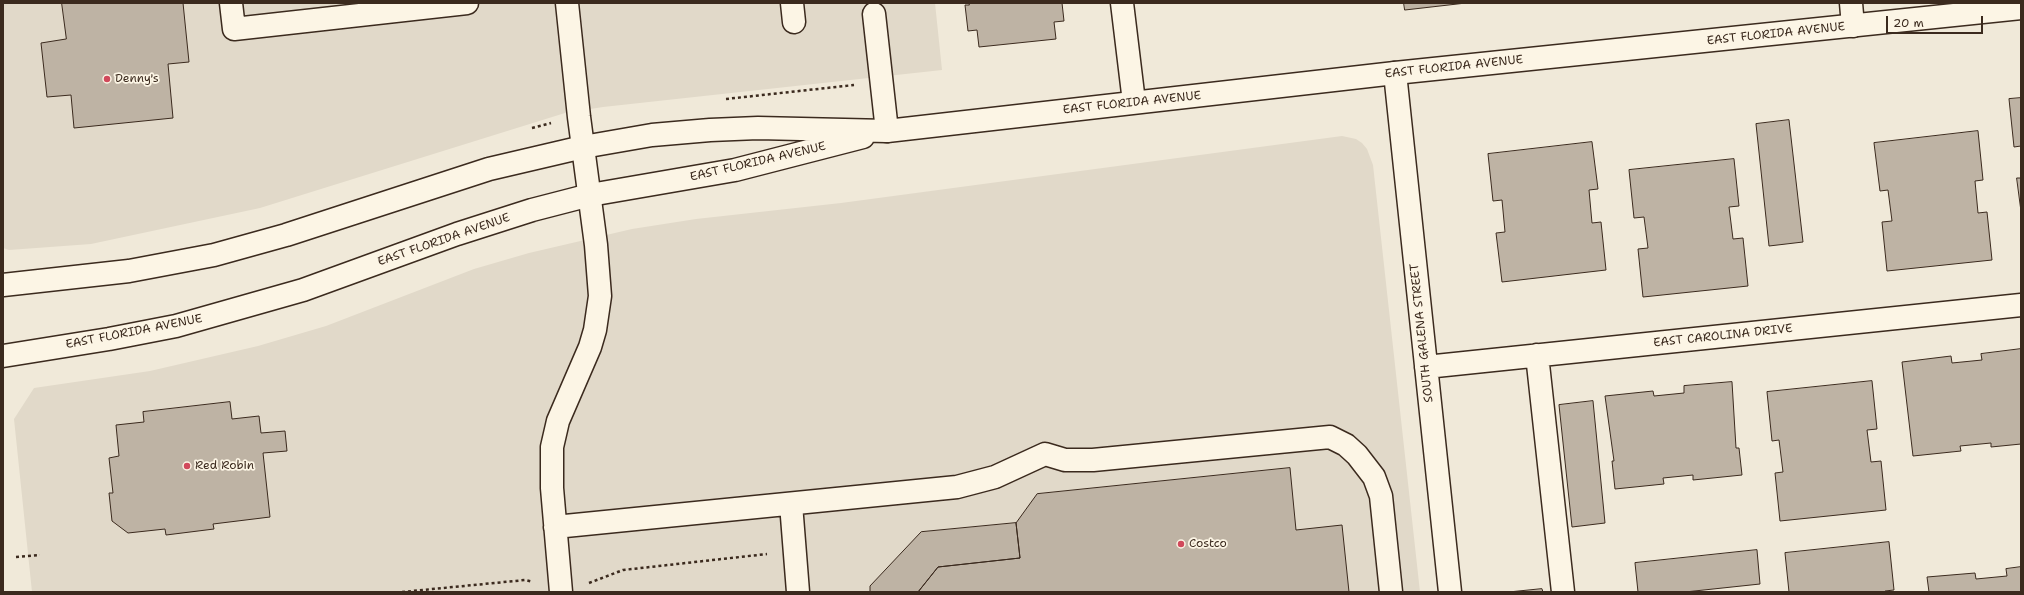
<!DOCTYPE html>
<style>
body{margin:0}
#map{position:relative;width:2024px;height:595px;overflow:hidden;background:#f0e9d9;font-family:"Shantell Sans",sans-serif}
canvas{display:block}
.frame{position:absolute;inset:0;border:4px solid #3b2a1e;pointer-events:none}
.scale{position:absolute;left:1886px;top:16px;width:97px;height:18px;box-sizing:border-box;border:2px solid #3b2a1e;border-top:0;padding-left:5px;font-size:12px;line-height:14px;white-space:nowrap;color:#3b2a1e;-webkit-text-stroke:3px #fcf5e5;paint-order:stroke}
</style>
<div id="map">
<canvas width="2024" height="595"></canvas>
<div class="frame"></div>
<div class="scale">20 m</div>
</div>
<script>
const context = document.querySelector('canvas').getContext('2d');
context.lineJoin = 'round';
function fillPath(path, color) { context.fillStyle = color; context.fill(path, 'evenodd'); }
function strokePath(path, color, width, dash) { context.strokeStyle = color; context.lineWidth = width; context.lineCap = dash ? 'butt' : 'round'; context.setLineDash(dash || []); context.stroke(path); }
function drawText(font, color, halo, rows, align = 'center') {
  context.font = font + ' "Shantell Sans",sans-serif'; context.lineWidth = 3.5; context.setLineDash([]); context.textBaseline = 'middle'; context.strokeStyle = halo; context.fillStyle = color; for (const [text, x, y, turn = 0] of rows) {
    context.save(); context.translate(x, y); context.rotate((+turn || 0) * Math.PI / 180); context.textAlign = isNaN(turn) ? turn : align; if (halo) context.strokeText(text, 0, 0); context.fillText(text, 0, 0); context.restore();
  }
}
fillPath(new Path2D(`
 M3 3H935L942 70 603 107 565 113 260 208 91 244 9 250 3 248Z
 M1342 136 1356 139 1362 143 1367 149 1373 165 1420 592H32L14 419 34 388 150 371 258 346 326 326 474 269 529 253 632 229 696 219 841 203Z`), '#e1d9c9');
const building = new Path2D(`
 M62 3H183L189 62 168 64 173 118 74 128 71 95 47 97 41 43 66 39Z
 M969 3H1062L1064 21 1054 22 1056 39 979 47 977 30 968 31 965 5H969Z
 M1404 3H1466L1405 10Z
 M2021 98V146L2014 147 2009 99Z
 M1789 120 1803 242 1769 246 1756 124Z
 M1978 131 1983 180 1975 181 1978 213 1987 212 1992 260 1887 271 1882 222 1892 221 1888 190 1880 191 1874 143Z
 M1592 142 1598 189 1589 190 1592 223 1601 222 1606 270 1502 282 1496 233 1505 232 1502 200 1493 201 1488 154Z
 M1734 159 1739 206 1729 207 1733 239 1743 238 1748 286 1643 297 1638 249 1648 248 1644 217 1634 218 1629 170Z
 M2017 178H2021V211Z
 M2021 349V444L1991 447V443L1960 446 1961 451 1913 456 1902 362 1951 356 1952 363 1982 360 1981 354Z
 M1872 381 1877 429 1867 430 1871 462 1881 461 1886 510 1780 521 1775 473 1783 472 1779 440 1772 441 1767 392Z
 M1732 382 1736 448H1739L1742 475 1693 480V475L1663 478 1664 484 1615 489 1612 461H1614L1605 396 1653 391 1654 396 1684 393V386Z
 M1593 401 1605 523 1572 527 1559 405Z
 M230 402 232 419 259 416 261 433 285 431 287 451 263 453 270 517 213 524 214 529 166 535 165 529 128 533 112 521 109 493H113L109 458 119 456 116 425 144 422 143 412Z
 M1290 468 1296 530 1342 525 1349 592H918L938 567 1020 558 1016 523 1037 494Z
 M1016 523 1020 558 938 567 918 592H870V586L921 532Z
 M1889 542 1894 590 1885 591V592H1789L1785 553Z
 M1757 550 1760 584 1685 592H1638L1635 563Z
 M2021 567V592H1929L1927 577 1975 573 1976 579 2007 576 2006 569Z
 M1542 589 1543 592H1509Z`);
fillPath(building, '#beb3a4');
strokePath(building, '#3b2a1e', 1);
const minor = new Path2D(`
 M231 3 234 29 467 3
 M792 3 794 22
 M1122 3 1134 102
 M1851 3 1853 26
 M874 14 887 131
 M1395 73 1450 592
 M1537 355 1563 592
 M1426 367 2021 305
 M791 504 798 592
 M555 527 957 487 995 477 1045 454 1065 460H1093L1330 437 1346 445 1357 455 1374 477 1381 496 1391 592
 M561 592 552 488V447L558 421 590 347 595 330 600 296 596 245 579 117 567 3`);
const major = new Path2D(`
 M3 285 129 271 214 255 286 235 489 169 583 147 652 135 710 130 758 128 887 131 1395 73 2021 8
 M3 356 109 339 176 326 303 290 457 234 532 210 590 195 735 170 863 137`);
strokePath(minor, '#3b2a1e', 25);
strokePath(major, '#3b2a1e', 25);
strokePath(new Path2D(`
 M726 99 854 85
 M532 128 551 123
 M16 557 40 555
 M589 583 623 570 767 554
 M402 592 525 580 533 582`), '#3b2a1e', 2.5, [3, 3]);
strokePath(minor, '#fcf5e5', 22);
strokePath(major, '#fcf5e5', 22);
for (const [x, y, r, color] of [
 [107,79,4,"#d1495b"],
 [187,466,4,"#d1495b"],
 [1181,544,4,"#d1495b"]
]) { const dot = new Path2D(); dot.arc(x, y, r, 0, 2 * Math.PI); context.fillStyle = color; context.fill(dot); strokePath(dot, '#fcf5e5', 1.5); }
drawText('12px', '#3b2a1e', '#fcf5e5', [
 ["EAST FLORIDA AVENUE",1776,34,-6],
 ["EAST FLORIDA AVENUE",1454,67,-6],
 ["EAST FLORIDA AVENUE",1132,103,-6],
 ["EAST FLORIDA AVENUE",758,162,-13],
 ["EAST FLORIDA AVENUE",444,240,-19],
 ["EAST FLORIDA AVENUE",134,332,-11],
 ["SOUTH GALENA STREET",1422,333,-96],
 ["EAST CAROLINA DRIVE",1723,336,-6]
]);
drawText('12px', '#3b2a1e', '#fcf5e5', [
 ["Denny's",115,79],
 ["Red Robin",195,466],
 ["Costco",1189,544]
], 'left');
</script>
